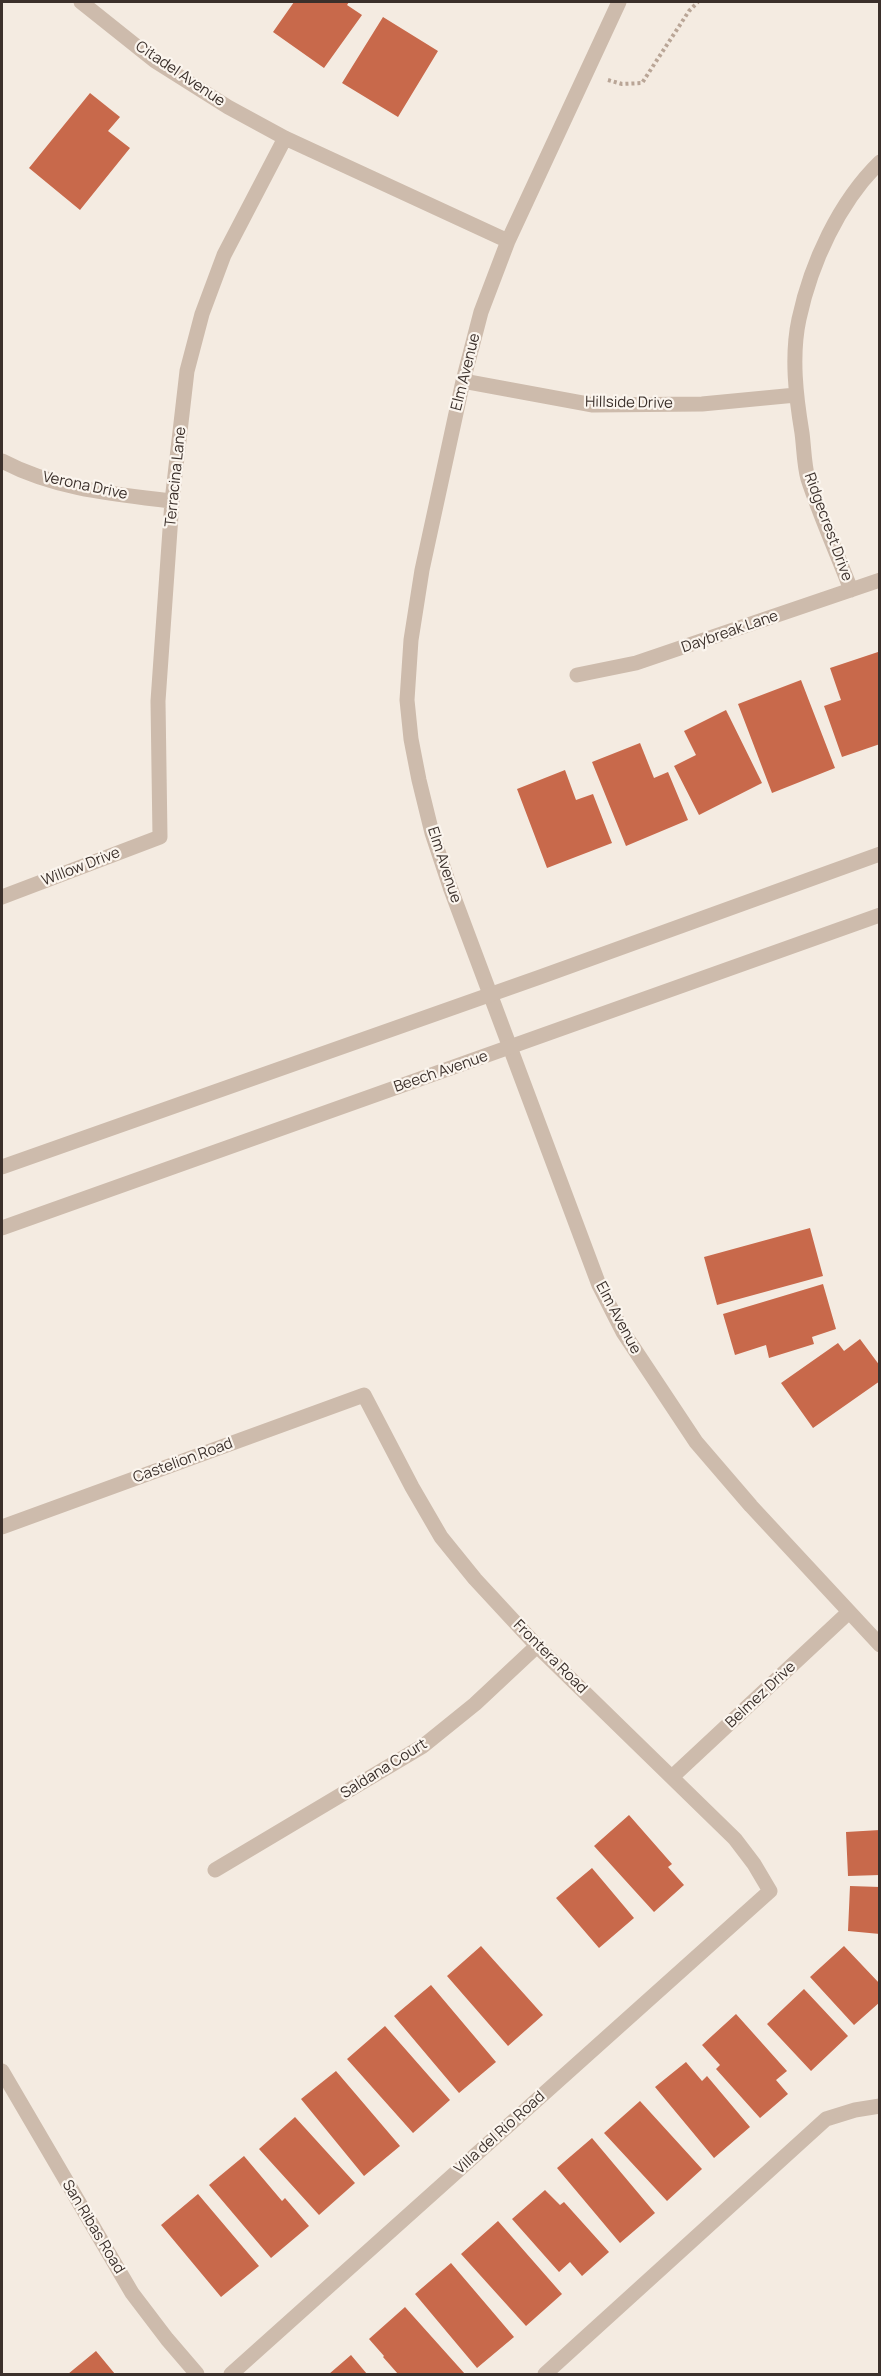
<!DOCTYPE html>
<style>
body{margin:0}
#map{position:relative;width:881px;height:2376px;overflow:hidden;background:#f4ebe1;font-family:Manrope,sans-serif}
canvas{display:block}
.frame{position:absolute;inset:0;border:3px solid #3b302b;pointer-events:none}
</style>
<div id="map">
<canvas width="881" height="2376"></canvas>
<div class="frame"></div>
</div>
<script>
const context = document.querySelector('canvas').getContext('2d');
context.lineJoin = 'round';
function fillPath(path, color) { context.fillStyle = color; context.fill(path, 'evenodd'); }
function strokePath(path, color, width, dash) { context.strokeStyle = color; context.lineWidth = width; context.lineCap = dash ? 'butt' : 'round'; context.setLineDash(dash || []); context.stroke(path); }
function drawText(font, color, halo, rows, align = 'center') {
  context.font = font + ' Manrope,sans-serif'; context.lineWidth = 4.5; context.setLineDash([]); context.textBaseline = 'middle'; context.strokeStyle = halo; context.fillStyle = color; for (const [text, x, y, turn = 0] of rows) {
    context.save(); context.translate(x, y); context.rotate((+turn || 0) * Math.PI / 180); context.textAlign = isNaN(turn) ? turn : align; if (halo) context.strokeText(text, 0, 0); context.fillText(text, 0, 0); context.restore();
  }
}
fillPath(new Path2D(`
 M294 2H349L347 5 362 15 324 68 273 32Z
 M383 17 438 51 398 117 342 83Z
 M90 93 120 117 108 131 130 148 80 210 29 168Z
 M878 652 880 744 842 757 824 706 841 700 830 668Z
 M801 680 835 768 772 793 738 704Z
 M726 710 762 783 699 815 674 766 696 755 684 731Z
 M640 743 654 778 668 772 688 820 626 846 592 762Z
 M565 770 576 800 593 794 612 843 547 868 517 789Z
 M810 1228 823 1276 717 1305 704 1257Z
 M823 1284 836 1329 812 1337 814 1344 769 1358 766 1345 735 1355 723 1314Z
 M860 1339 880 1366V1381L813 1428 781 1383 838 1343 844 1351Z
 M629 1815 672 1864 668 1867 684 1885 654 1912 594 1846Z
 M880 1830V1875L848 1876 846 1832Z
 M592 1868 634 1918 599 1948 556 1898Z
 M850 1886 880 1887V1934L848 1931Z
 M481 1946 543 2015 508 2046 447 1976Z
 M844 1946 880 1984V2002L854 2025 810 1977Z
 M431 1985 496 2062 459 2093 394 2016Z
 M804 1989 848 2036 811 2071 767 2024Z
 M736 2014 787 2071 776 2080 788 2094 760 2118 716 2069 720 2065 702 2045Z
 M385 2026 450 2100 413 2133 347 2059Z
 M686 2062 702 2081 707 2076 750 2127 714 2158 655 2087Z
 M336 2071 400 2146 364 2176 301 2099Z
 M640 2101 702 2169 667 2201 604 2133Z
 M295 2117 355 2183 319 2215 259 2149Z
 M592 2138 655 2213 620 2243 557 2168Z
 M244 2156 282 2201 285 2198 309 2226 271 2258 209 2185Z
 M545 2190 560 2205 564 2202 609 2252 582 2276 570 2262 559 2272 512 2219Z
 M198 2194 259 2266 221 2297 161 2225Z
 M498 2221 562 2294 526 2326 461 2254Z
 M451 2263 514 2337 477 2368 415 2294Z
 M405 2307 465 2374H398L383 2357 384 2356 369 2339Z
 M96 2351 115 2374H68Z
 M351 2355 367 2374H329Z`), '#c8694b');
strokePath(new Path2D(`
 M608 80 622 84 642 83 689 11 698 2`), '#b9a596', 4, [3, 3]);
strokePath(new Path2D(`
 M545 2374 826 2119 855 2110 880 2106`), '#cdbbac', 15);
strokePath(new Path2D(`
 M81 2 155 61 228 107 285 138 508 241
 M619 2 508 241 481 312 463 381 422 570 411 640 407 700 411 739 419 780 432 833 450 887 599 1285 623 1332 696 1442 751 1506 880 1645
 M463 381 593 405 702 404 796 395
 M2 461C55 489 113 494 172 501
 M851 590C837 553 820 516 808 479 804 465 804 448 802 433 796 397 791 356 799 319 811 263 839 202 880 162
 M577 675 636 663 880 580
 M2 897 160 837 158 701 172 501 187 371 202 314 224 255 285 138
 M2 1527 364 1395 412 1487 441 1537 475 1579 537 1646 735 1839 754 1864 770 1891 231 2374
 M672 1777 849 1612
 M215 1870 423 1746 475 1704 537 1646
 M2 2071 132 2293 167 2339 197 2374`), '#cdbbac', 15);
strokePath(new Path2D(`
 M2 1167 540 977 880 854
 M2 1228 880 915`), '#cdbbac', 15);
drawText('15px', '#3b302b', '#fbf5ee', [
 ["Citadel Avenue",180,74,34],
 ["Elm Avenue",466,372,-76],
 ["Hillside Drive",629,403,1],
 ["Terracina Lane",176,477,-84],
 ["Verona Drive",85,486,12],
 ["Ridgecrest Drive",828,527,70],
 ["Daybreak Lane",730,632,-19],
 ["Elm Avenue",444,865,72],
 ["Willow Drive",81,867,-21],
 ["Beech Avenue",441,1072,-19],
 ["Elm Avenue",618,1318,62],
 ["Castelion Road",183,1461,-20],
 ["Frontera Road",550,1657,45],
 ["Belmez Drive",761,1695,-43],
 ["Saldana Court",384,1769,-32],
 ["Villa del Rio Road",500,2133,-42],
 ["San Ribas Road",93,2227,59]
]);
</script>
